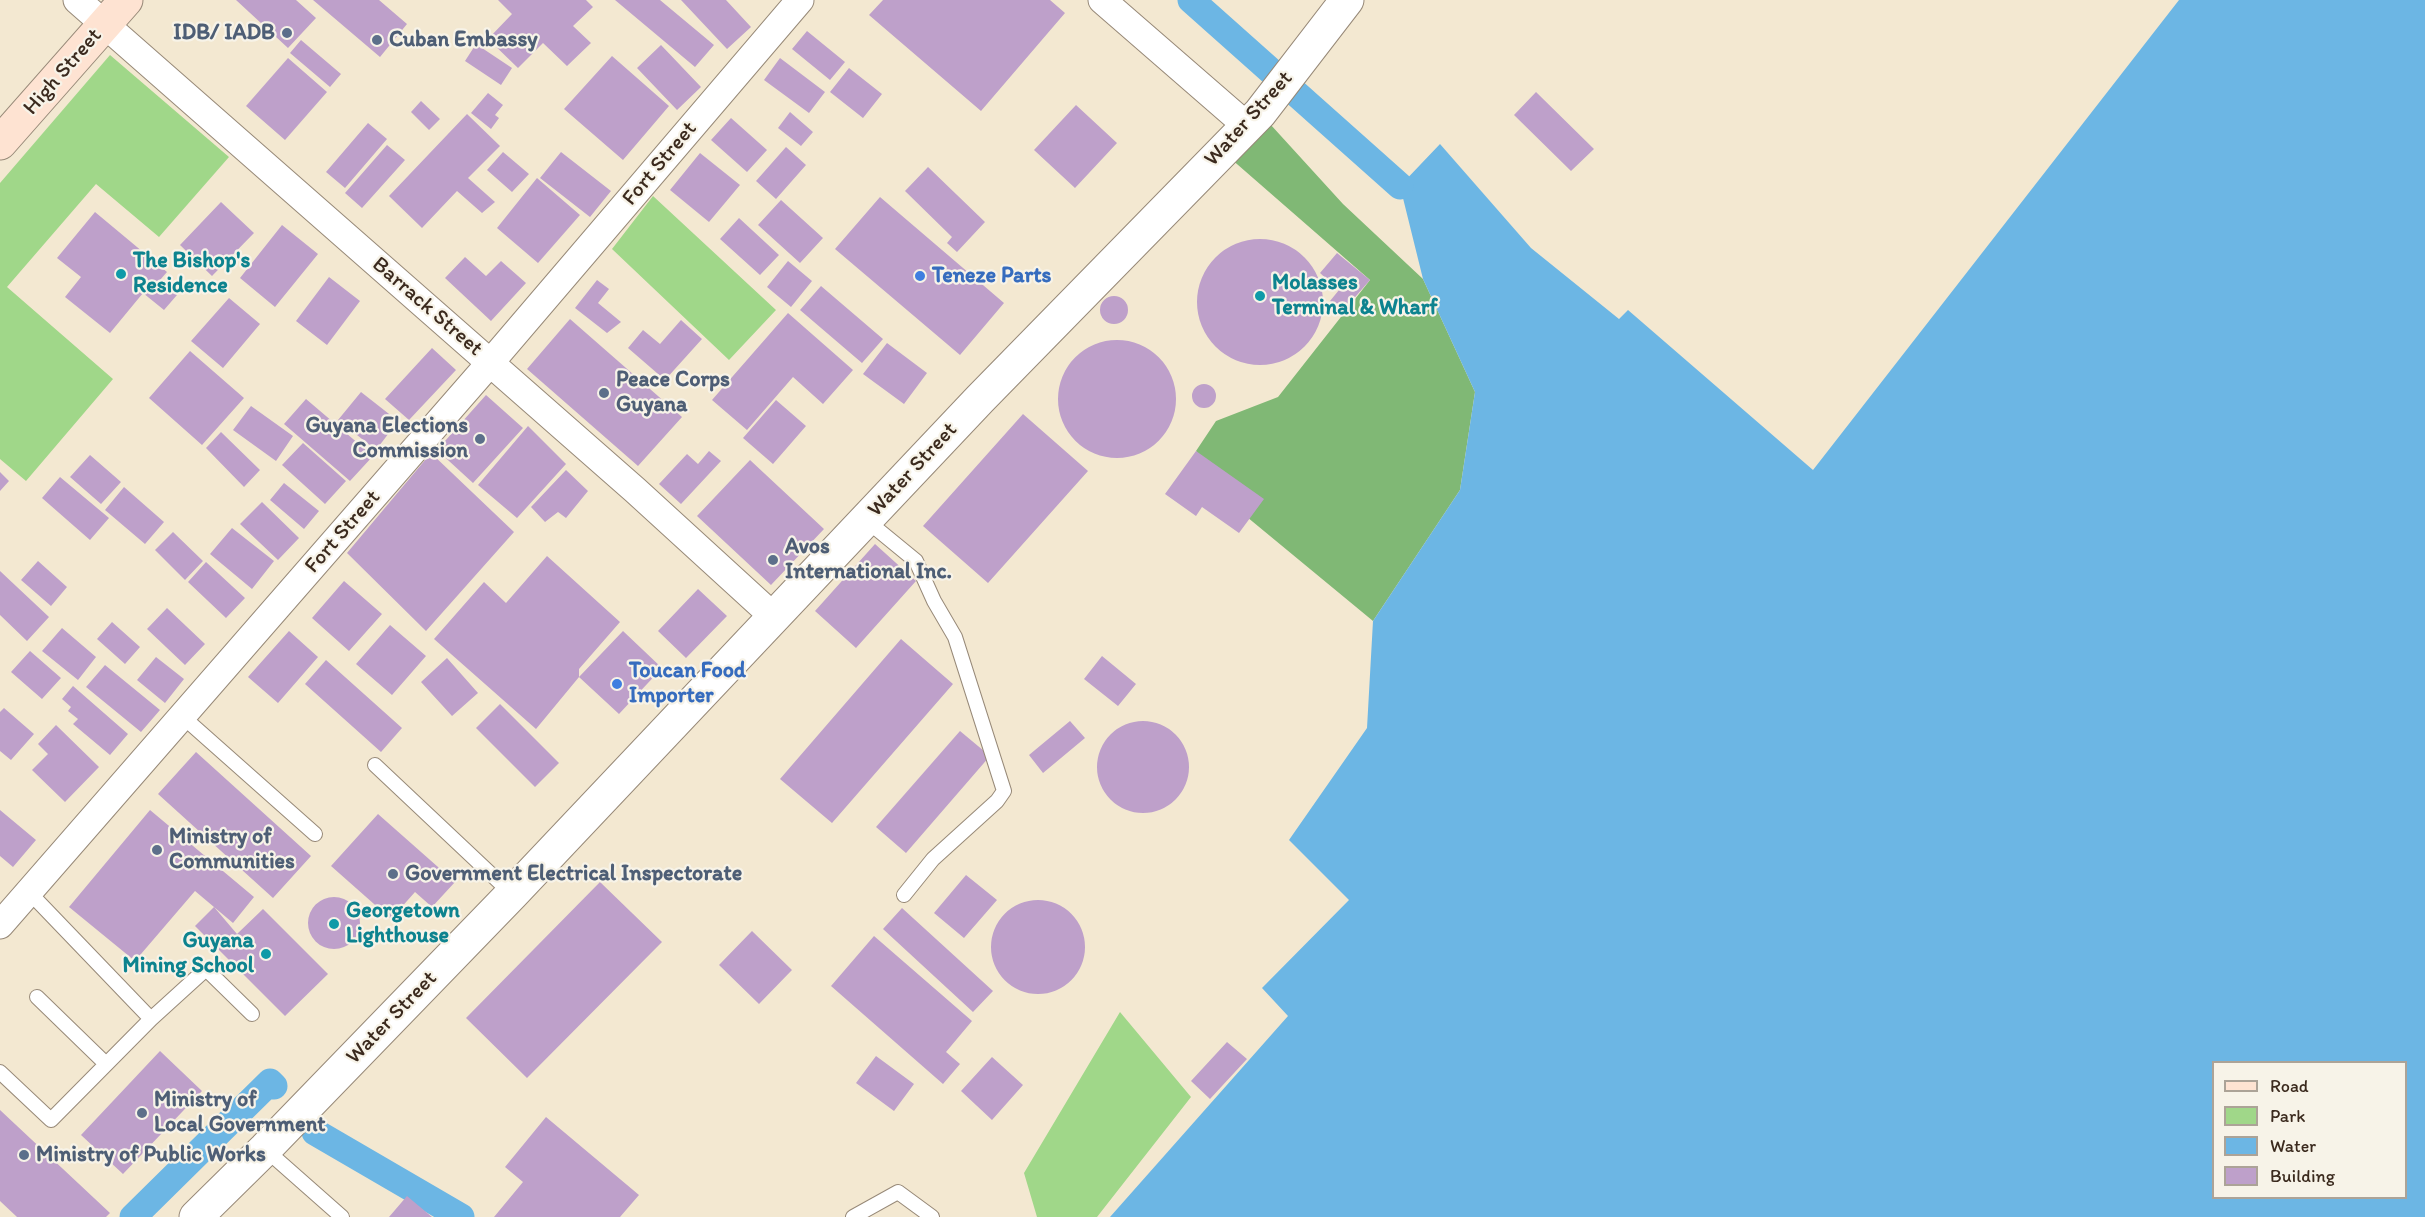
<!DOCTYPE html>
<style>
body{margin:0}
#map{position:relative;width:2425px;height:1217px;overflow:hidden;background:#f3e8d1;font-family:Itim,sans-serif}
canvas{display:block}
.legend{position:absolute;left:2212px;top:1061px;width:195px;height:138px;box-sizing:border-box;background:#f7f3e8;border:2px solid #aca397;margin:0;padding:8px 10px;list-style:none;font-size:18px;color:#3b2a1e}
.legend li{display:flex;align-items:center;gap:12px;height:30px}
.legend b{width:30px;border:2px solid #aca397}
</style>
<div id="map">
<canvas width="2425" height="1217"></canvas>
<ul class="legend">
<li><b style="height:8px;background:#fee3d2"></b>Road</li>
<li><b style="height:16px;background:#a0d789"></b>Park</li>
<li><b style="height:16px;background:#6cb6e4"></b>Water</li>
<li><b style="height:16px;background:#bea0ca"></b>Building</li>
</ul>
</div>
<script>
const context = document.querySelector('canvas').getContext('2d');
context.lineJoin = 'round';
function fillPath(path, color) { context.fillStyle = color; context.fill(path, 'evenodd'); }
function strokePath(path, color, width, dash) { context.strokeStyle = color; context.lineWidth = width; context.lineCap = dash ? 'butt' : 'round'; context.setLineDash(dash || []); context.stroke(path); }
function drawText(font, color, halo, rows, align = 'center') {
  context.font = font + ' Itim,sans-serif'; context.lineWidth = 4.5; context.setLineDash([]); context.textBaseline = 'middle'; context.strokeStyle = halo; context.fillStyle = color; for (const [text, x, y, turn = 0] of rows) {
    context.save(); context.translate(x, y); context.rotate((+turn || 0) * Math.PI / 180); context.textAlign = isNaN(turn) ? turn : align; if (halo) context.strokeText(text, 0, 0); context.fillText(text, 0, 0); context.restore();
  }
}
fillPath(new Path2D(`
 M110 55 229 157 159 237 96 184 7 287 113 379 26 481 0 459V183Z
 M653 196 776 310 729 360 612 249Z
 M1120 1012 1191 1097 1097 1217H1037L1024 1173Z`), '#a0d789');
fillPath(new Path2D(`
 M1260 113 1343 204 1423 279 1475 392 1460 490 1373 621 1247 517 1196 451 1216 421 1278 397 1370 280 1222 151Z`), '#80b875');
fillPath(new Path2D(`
 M2179 0H2425V1217H1110L1288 1016 1262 988 1349 900 1289 840 1367 728 1373 621 1460 490 1475 392 1423 279 1400 186 1440 144 1531 248 1619 319 1628 310 1813 470ZM2214 1062H2406V1198H2214Z`), '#6cb6e4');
strokePath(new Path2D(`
 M1191 0 1400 186
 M315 1132 461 1217
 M133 1217 270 1082 274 1086`), '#6cb6e4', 27);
fillPath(new Path2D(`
 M236 0H296L316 18 288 48Z
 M313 0H379L407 24 380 57Z
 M498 0H586L593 7 573 26 591 43 567 66 543 43 518 68 488 39 512 14Z
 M615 0H660L714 45 695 67Z
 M681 0H726L751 27 727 49Z
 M883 0H1050L1065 13 981 111 869 15Z
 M807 31 845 62 830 80 792 49Z
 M301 40 341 74 330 87 290 53Z
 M476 44 512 68 501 85 465 61Z
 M661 45 701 87 677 110 637 68Z
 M612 56 669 106 623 160 564 109Z
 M288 58 327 92 285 140 246 106Z
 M780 58 825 92 809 113 764 80Z
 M849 68 882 94 863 118 830 92Z
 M1536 92 1594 149 1571 171 1514 115Z
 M488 93 503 105 495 115 499 118 491 129 471 113Z
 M421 101 440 119 429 130 411 112Z
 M1076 105 1117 143 1075 188 1034 150Z
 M790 112 813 132 801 146 778 128Z
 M467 114 500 146 468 178 495 202 482 213 457 191 422 228 389 196Z
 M731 118 767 150 747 172 711 140Z
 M368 123 387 139 345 188 326 172Z
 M387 145 405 160 362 208 345 193Z
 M786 147 806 165 776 199 756 181Z
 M503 152 529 174 512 192 487 170Z
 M561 152 611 191 590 217 540 178Z
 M700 153 740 185 709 222 670 190Z
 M928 167 985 222 957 252 947 243 952 237 905 191Z
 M537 178 580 215 538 263 497 228Z
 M880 197 1004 303 960 355 835 249Z
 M781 200 823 238 800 263 758 225Z
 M221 202 254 233 212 276 180 245Z
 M95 212 167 272 160 280 177 295 164 310 143 293 110 333 65 297 81 277 57 258Z
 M739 218 779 255 760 275 720 239Z
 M282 225 318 254 275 307 240 278Z
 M1197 302a63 63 0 1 1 126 0a63 63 0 1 1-126 0Z
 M1337 253 1370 280 1342 312 1330 301 1339 290 1320 273Z
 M465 257 486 276 501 261 526 283 491 321 445 278Z
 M788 261 812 281 791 307 767 287Z
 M329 277 360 301 327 345 296 321Z
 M597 280 609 289 598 303 621 322 607 333 575 308Z
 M821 286 883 339 862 363 800 310Z
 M1100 310a14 14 0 1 1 28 0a14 14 0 1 1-28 0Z
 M229 298 260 324 223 368 191 341Z
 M788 313 853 370 823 404 793 377 747 430 712 400Z
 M570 319 682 417 638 466 527 369Z
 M681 320 702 339 665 380 628 348 643 330 660 344Z
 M1058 399a59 59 0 1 1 118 0a59 59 0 1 1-118 0Z
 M887 343 927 373 904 404 863 374Z
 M432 348 456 370 409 420 385 399Z
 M190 351 244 398 202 445 149 398Z
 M1192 396a12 12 0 1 1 24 0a12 12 0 1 1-24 0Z
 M361 392 398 421 376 450 338 420Z
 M486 395 523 428 473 483 437 450Z
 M306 399 373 456 350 481 284 424Z
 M776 400 806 426 773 464 743 438Z
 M251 406 293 436 276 461 233 430Z
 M1023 414 1088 471 988 583 923 526Z
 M528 426 566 464 517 518 478 485Z
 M221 432 260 470 244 487 206 448Z
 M303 443 346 481 325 504 282 465Z
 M709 451 721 461 681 504 659 484 687 454 698 464Z
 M1196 451 1264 499 1239 533 1202 507 1196 516 1165 494Z
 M431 453 514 532 426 631 347 553Z
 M90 455 121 482 101 504 70 477Z
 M750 460 824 529 771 585 697 516Z
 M566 470 588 491 566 518 558 512 545 522 531 507Z
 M0 472 9 481 0 491Z
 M60 477 109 518 90 540 42 498Z
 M284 483 319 511 304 529 270 500Z
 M124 487 164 522 145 544 105 510Z
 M262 502 299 538 278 560 240 524Z
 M232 528 274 561 252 589 210 554Z
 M173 532 203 561 185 580 155 550Z
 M875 544 916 581 856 648 815 611Z
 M547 556 620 622 579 669V677L623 631 662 668 619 714 579 677 536 729 434 639 484 582 506 603Z
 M38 561 67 587 51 606 21 580Z
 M206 562 245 598 226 618 188 582Z
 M0 571 49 617 27 641 0 615Z
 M344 581 382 614 349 651 312 618Z
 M698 589 727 616 686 658 658 631Z
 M167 608 205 644 185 665 147 629Z
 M112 622 140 647 125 664 97 639Z
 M390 625 426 656 392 695 356 664Z
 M62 628 96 657 78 680 42 651Z
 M289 631 318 657 278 703 248 677Z
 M901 639 953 684 832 823 780 779Z
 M30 651 61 678 42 699 11 672Z
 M1102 656 1136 684 1118 706 1084 679Z
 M156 657 184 679 165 703 137 680Z
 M447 658 478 693 452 716 421 682Z
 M326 660 402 728 381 752 305 684Z
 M105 665 160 710 141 732 86 687Z
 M73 686 128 734 110 755 73 724 78 719 68 711 71 707 62 699Z
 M500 704 559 763 535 787 476 728Z
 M4 708 34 734 11 760 0 751V712Z
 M1097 767a46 46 0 1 1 92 0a46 46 0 1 1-92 0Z
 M1070 721 1085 738 1043 773 1029 755Z
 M56 725 99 767 65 802 32 770 48 754 38 744Z
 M960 731 990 756 906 853 876 827Z
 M196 752 311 856 273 898 158 794Z
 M0 810 36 840 13 867 0 856Z
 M150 810 254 897 233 923 214 907 237 934 263 909 328 974 285 1016 195 926 214 907 195 891 135 961 69 907Z
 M378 814 455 882 432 907 415 892 391 919 331 866Z
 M966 875 997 900 964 938 934 913Z
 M600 882 662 942 527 1078 466 1018Z
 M308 923a26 26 0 1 1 52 0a26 26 0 1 1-52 0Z
 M991 947a47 47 0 1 1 94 0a47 47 0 1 1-94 0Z
 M902 908 993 991 973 1012 883 929Z
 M752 931 792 970 759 1004 719 965Z
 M874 936 972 1021 946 1052 960 1064 943 1084 831 986Z
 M1227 1042 1247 1059 1210 1099 1191 1081Z
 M160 1051 202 1091 123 1174 81 1135Z
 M876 1056 914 1084 894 1111 856 1083Z
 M992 1057 1023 1085 992 1120 961 1091Z
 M0 1110 110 1213 106 1217H17L0 1201Z
 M546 1117 639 1195 620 1217H494L523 1182 505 1167Z
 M407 1196 432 1217H389Z`), '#bea0ca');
const service = new Path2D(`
 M866 520 916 561 934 601 955 637 1004 791 997 801 933 859 904 895
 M182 716 315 834
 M375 765 512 894
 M37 997 106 1064
 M151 1019 206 969 252 1014
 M0 1072 51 1120 151 1019 29 892
 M265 1149 342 1217
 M853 1217 898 1192 932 1217`);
const minor = new Path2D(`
 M77 0 635 490 774 617
 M1102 0 1247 126
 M0 925 490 363 800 0`);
const tertiary = new Path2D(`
 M196 1217 265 1149 512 894 980 399 1260 113 1347 0`);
const secondary = new Path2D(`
 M0 143 126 0`);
strokePath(service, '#978978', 16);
strokePath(minor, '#978978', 29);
strokePath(tertiary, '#978978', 35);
strokePath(secondary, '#978978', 35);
strokePath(service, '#fff', 14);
strokePath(minor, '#fff', 27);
strokePath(tertiary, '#fff', 33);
strokePath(secondary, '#fee3d2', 33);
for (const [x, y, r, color] of [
 [287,33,6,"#5c6f8a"],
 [377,40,6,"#5c6f8a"],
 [121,274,6,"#0f9aa8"],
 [920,276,6,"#3f7fe0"],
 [1260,296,6,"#0f9aa8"],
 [604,393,6,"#5c6f8a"],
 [480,439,6,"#5c6f8a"],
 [773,560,6,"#5c6f8a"],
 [617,684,6,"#3f7fe0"],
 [157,850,6,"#5c6f8a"],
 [393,874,6,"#5c6f8a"],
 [334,924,6,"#0f9aa8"],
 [266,954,6,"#0f9aa8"],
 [142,1113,6,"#5c6f8a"],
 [24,1155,6,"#5c6f8a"]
]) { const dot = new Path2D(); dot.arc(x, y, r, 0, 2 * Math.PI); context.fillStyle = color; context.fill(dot); strokePath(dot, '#f7f3e8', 2); }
drawText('bold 22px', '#4e5e75', '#f7f3e8', [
 ["IDB/ IADB",275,33,"right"],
 ["Cuban Embassy",389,40],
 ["Peace Corps",616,380],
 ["Guyana",616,405],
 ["Guyana Elections",468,426,"right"],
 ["Commission",468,451,"right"],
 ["Avos",785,547],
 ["International Inc.",785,572],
 ["Ministry of",169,837],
 ["Communities",169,862],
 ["Government Electrical Inspectorate",405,874],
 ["Ministry of",154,1100],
 ["Local Government",154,1125],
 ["Ministry of Public Works",36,1155]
], 'left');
drawText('22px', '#3b2a1e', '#f7f3e8', [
 ["High Street",63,72,-49],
 ["Water Street",1249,119,-48],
 ["Fort Street",660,164,-50],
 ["Barrack Street",427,307,41],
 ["Water Street",913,470,-47],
 ["Fort Street",343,532,-49],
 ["Water Street",392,1018,-46]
]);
drawText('bold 22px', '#0d838f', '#f7f3e8', [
 ["The Bishop's",133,261],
 ["Residence",133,286],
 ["Molasses",1272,283],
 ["Terminal & Wharf",1272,308],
 ["Georgetown",346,911],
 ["Lighthouse",346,936],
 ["Guyana",254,941,"right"],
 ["Mining School",254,966,"right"]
], 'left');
drawText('bold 22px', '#366cbe', '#f7f3e8', [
 ["Teneze Parts",932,276],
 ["Toucan Food",629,671],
 ["Importer",629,696]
], 'left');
</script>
